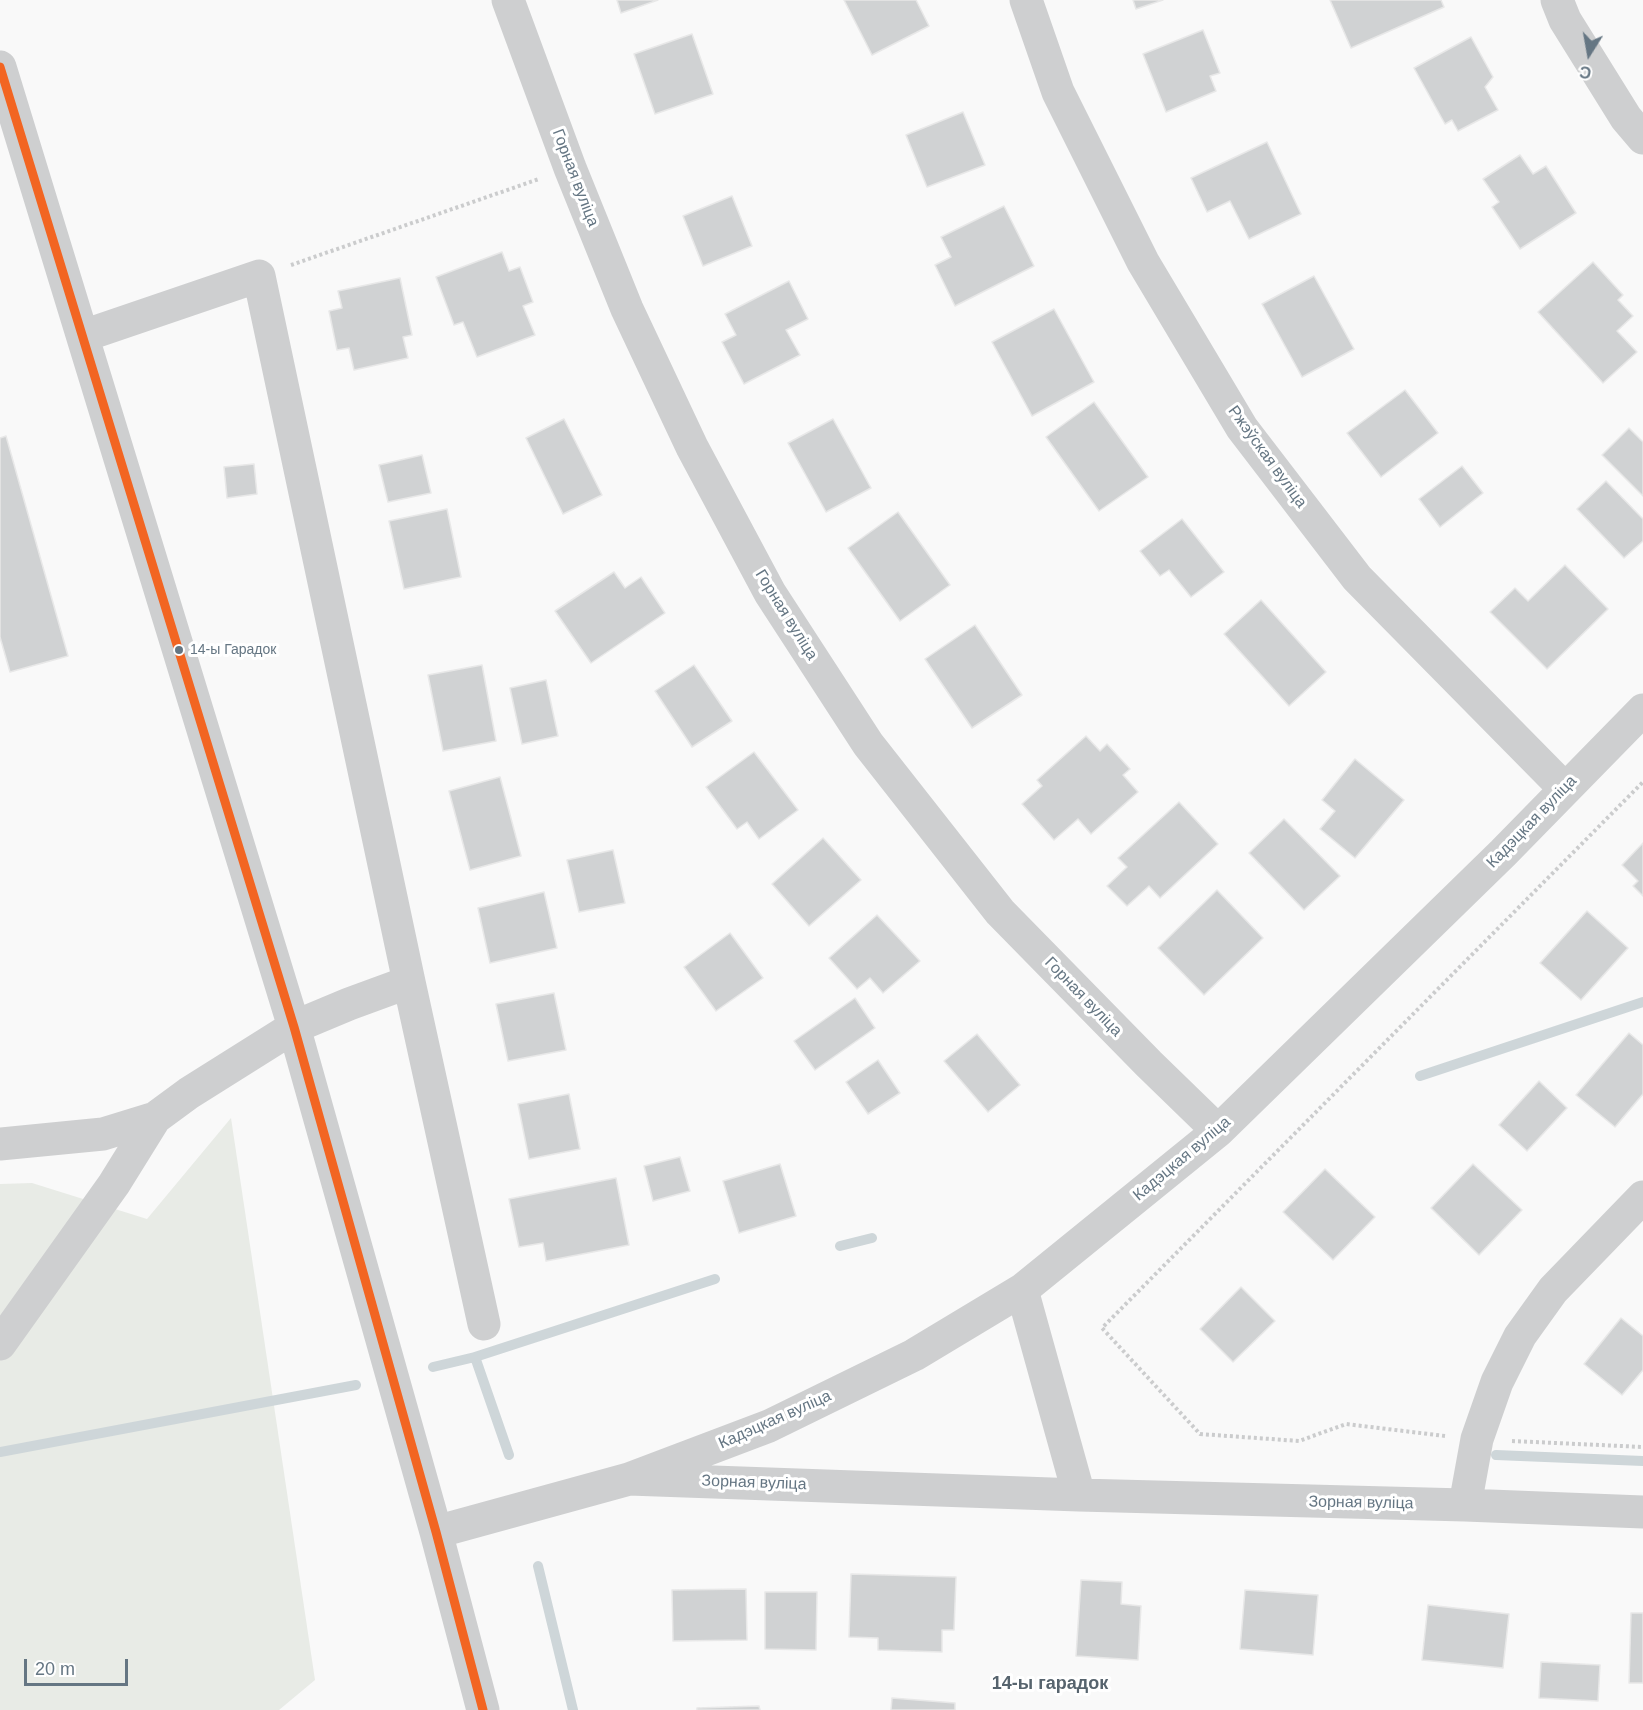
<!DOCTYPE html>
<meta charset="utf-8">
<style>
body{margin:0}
#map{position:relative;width:1643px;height:1710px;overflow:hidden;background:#f9f9f9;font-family:Helvetica,sans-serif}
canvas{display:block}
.north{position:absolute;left:1559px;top:24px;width:60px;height:60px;-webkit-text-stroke:4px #fff;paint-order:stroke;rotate:191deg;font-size:16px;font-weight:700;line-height:24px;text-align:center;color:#657683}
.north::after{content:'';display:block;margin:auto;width:21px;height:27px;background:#657683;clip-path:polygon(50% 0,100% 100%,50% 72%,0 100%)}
.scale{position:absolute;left:24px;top:1659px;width:104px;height:27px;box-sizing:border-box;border:3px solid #657683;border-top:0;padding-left:8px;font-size:18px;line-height:21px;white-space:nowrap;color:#657683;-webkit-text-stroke:4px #fff;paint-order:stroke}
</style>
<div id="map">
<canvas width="1643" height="1710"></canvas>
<div class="north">С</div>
<div class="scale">20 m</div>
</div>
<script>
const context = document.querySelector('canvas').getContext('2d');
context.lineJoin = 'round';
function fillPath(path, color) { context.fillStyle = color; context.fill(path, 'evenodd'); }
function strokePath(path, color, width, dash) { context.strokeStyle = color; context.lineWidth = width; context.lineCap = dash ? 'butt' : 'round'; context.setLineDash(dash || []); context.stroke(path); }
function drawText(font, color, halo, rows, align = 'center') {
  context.font = font + ' Helvetica,sans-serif'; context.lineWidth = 6; context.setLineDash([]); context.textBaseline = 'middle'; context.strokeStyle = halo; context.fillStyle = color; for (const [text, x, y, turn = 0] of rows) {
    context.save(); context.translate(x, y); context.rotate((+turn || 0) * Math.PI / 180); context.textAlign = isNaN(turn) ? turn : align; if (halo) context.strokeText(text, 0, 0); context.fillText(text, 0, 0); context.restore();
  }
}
fillPath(new Path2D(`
 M231 1118 315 1680 279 1710H0V1184L32 1183 147 1219Z`), '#e8ebe6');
strokePath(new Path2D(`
 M1420 1076 1643 1002
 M840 1246 872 1238
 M475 1357 509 1455
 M433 1367 475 1357 715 1279
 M0 1452 356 1385
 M1496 1455 1643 1461
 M538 1566 573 1710`), '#ced6d9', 10);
const building = new Path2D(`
 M617 0H658L621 13Z
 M844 0H916L929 26 872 55Z
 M1133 0H1163L1136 9Z
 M1330 0H1441L1444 7 1351 48Z
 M1203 30 1220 73 1210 76 1216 91 1166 112 1143 54Z
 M692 34 713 94 655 114 634 54Z
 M1471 37 1493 77 1485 87 1498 110 1458 131 1452 120 1445 124 1414 68Z
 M963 112 985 165 927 187 906 135Z
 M1267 142 1301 214 1249 239 1230 201 1207 212 1191 178Z
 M1520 155 1533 174 1546 166 1576 213 1520 249 1492 207 1499 202 1483 179Z
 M732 196 752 246 703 266 683 216Z
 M1004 206 1034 266 955 306 935 265 951 257 941 237Z
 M502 252 509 271 520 267 533 302 523 306 535 335 477 357 463 322 454 325 436 277Z
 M1593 262 1623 295 1618 300 1633 316 1617 331 1637 352 1603 383 1538 312Z
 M1314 276 1354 349 1302 377 1262 304Z
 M400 278 412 335 403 337 408 358 354 370 349 348 337 350 329 311 342 308 338 291Z
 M789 281 808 319 786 330 800 355 744 384 722 342 736 335 725 314Z
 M1054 309 1094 382 1032 416 992 342Z
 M1405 390 1438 433 1381 477 1347 433Z
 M1094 402 1148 477 1099 511 1046 437Z
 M564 419 602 495 563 514 526 438Z
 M833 419 871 488 826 512 788 443Z
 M1629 428 1643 442V496L1602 455Z
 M6 436 68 656 10 672 0 637V438Z
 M422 455 431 493 388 502 379 465Z
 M254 464 257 494 227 498 224 467Z
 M1462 466 1483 493 1440 527 1419 499Z
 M1606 481 1643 519V541L1624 558 1577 509Z
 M447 509 461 577 404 589 389 521Z
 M898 512 950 585 900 621 848 548Z
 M1182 519 1224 572 1191 597 1169 570 1160 576 1140 551Z
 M1565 565 1608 609 1547 669 1490 612 1515 588 1528 601Z
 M614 572 625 588 641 577 665 613 591 663 555 611Z
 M1261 600 1326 672 1289 706 1224 634Z
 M975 625 1022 695 972 728 925 659Z
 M482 665 496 741 443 751 428 675Z
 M694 665 732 721 692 747 655 691Z
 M546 680 558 736 522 744 510 688Z
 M1086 736 1100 751 1107 744 1130 769 1123 775 1138 792 1091 834 1078 819 1054 840 1022 804 1042 786 1037 780Z
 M754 752 798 810 759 839 747 822 737 829 706 787Z
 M1355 759 1404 800 1355 858 1320 829 1335 811 1322 800Z
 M500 777 521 856 470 870 449 791Z
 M1179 802 1218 844 1160 898 1149 886 1127 906 1107 886 1127 867 1118 858Z
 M1284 819 1340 876 1304 910 1249 853Z
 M823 838 861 880 809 926 772 884Z
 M1643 843V896L1633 886 1638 881 1622 865Z
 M613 850 625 903 579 912 567 860Z
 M1217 890 1263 938 1204 995 1158 948Z
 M544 892 557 948 490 963 478 908Z
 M1587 911 1628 948 1581 1000 1540 963Z
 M877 915 920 961 883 993 870 978 857 989 829 958Z
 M730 933 763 978 716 1011 684 967Z
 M554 993 566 1050 508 1061 496 1004Z
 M855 998 875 1028 815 1070 794 1041Z
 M1629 1033 1643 1045V1094L1615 1127 1576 1095Z
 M977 1034 1020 1085 988 1112 944 1061Z
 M878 1060 900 1093 868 1114 846 1082Z
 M1539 1081 1567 1108 1527 1151 1499 1125Z
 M569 1094 580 1149 529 1159 518 1104Z
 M680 1157 690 1191 653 1201 644 1166Z
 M780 1164 796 1216 739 1233 723 1181Z
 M1473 1164 1522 1210 1479 1255 1431 1208Z
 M1325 1169 1375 1217 1333 1260 1283 1212Z
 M616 1178 629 1245 546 1261 543 1243 519 1247 509 1199Z
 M1241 1287 1275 1321 1233 1362 1200 1329Z
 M1621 1318 1643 1336V1370L1622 1395 1584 1364Z
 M851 1574 956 1577 954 1630H942V1652L878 1650V1638L849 1637Z
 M1081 1580 1122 1582 1121 1604 1141 1606 1138 1660 1076 1656Z
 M746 1589 747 1640 673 1641 672 1590Z
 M1245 1590 1318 1595 1313 1655 1240 1649Z
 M765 1592H817L816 1650 765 1649Z
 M1428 1605 1509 1614 1503 1668 1422 1660Z
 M1631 1613H1643V1683H1629Z
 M1541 1662 1600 1665 1598 1701 1539 1698Z
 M892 1698 955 1703V1710H891Z
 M759 1706 760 1710H697V1708Z`);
fillPath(building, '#d0d2d3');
strokePath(building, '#e8e8e8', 1.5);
strokePath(new Path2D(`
 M291 265 539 179
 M1445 1436 1346 1424 1299 1441 1200 1434 1102 1328 1643 782
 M1512 1441 1643 1447`), '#cbcccd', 4, [3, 3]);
strokePath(new Path2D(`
 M508 0 570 168 627 309 692 447 770 593 868 744 1000 912 1149 1064 1218 1131
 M1026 0 1058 92 1143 262 1242 428 1357 578 1565 789
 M1557 0 1565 20 1626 118 1643 138
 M0 67 294 1027 436 1532 483 1710
 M83 336 259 276 409 982 484 1324
 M0 1144 103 1134 155 1118 189 1093 294 1027 349 1004 409 982
 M1022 1290 1079 1495
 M0 1344 114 1184 155 1118
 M629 1479 769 1426 914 1355 1022 1290 1218 1131 1503 853 1643 710
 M1465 1505 1477 1439 1497 1382 1520 1336 1553 1290 1643 1197
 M436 1532 629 1479 1079 1495 1465 1505 1643 1512`), '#cecfd0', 33);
strokePath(new Path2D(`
 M0 67 294 1027 436 1532 483 1710`), '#f26522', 9);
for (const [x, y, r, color] of [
 [179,650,5,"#657683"]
]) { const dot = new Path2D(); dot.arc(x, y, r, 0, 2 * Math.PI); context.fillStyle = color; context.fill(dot); strokePath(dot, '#fff', 2); }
drawText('14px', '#657683', '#fff', [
 ["14-ы Гарадок",190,650]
], 'left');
drawText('16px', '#657683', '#fff', [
 ["Горная вуліца",575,178,69],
 ["Ржэўская вуліца",1267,457,54],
 ["Горная вуліца",786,615,58],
 ["Кадэцкая вуліца",1532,822,-46],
 ["Горная вуліца",1083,997,46],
 ["Кадэцкая вуліца",1182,1159,-40],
 ["Кадэцкая вуліца",775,1420,-24],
 ["Зорная вуліца",754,1483,2],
 ["Зорная вуліца",1361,1503,1]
]);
drawText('bold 18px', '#57646e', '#fff', [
 ["14-ы гарадок",1050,1684]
]);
</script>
